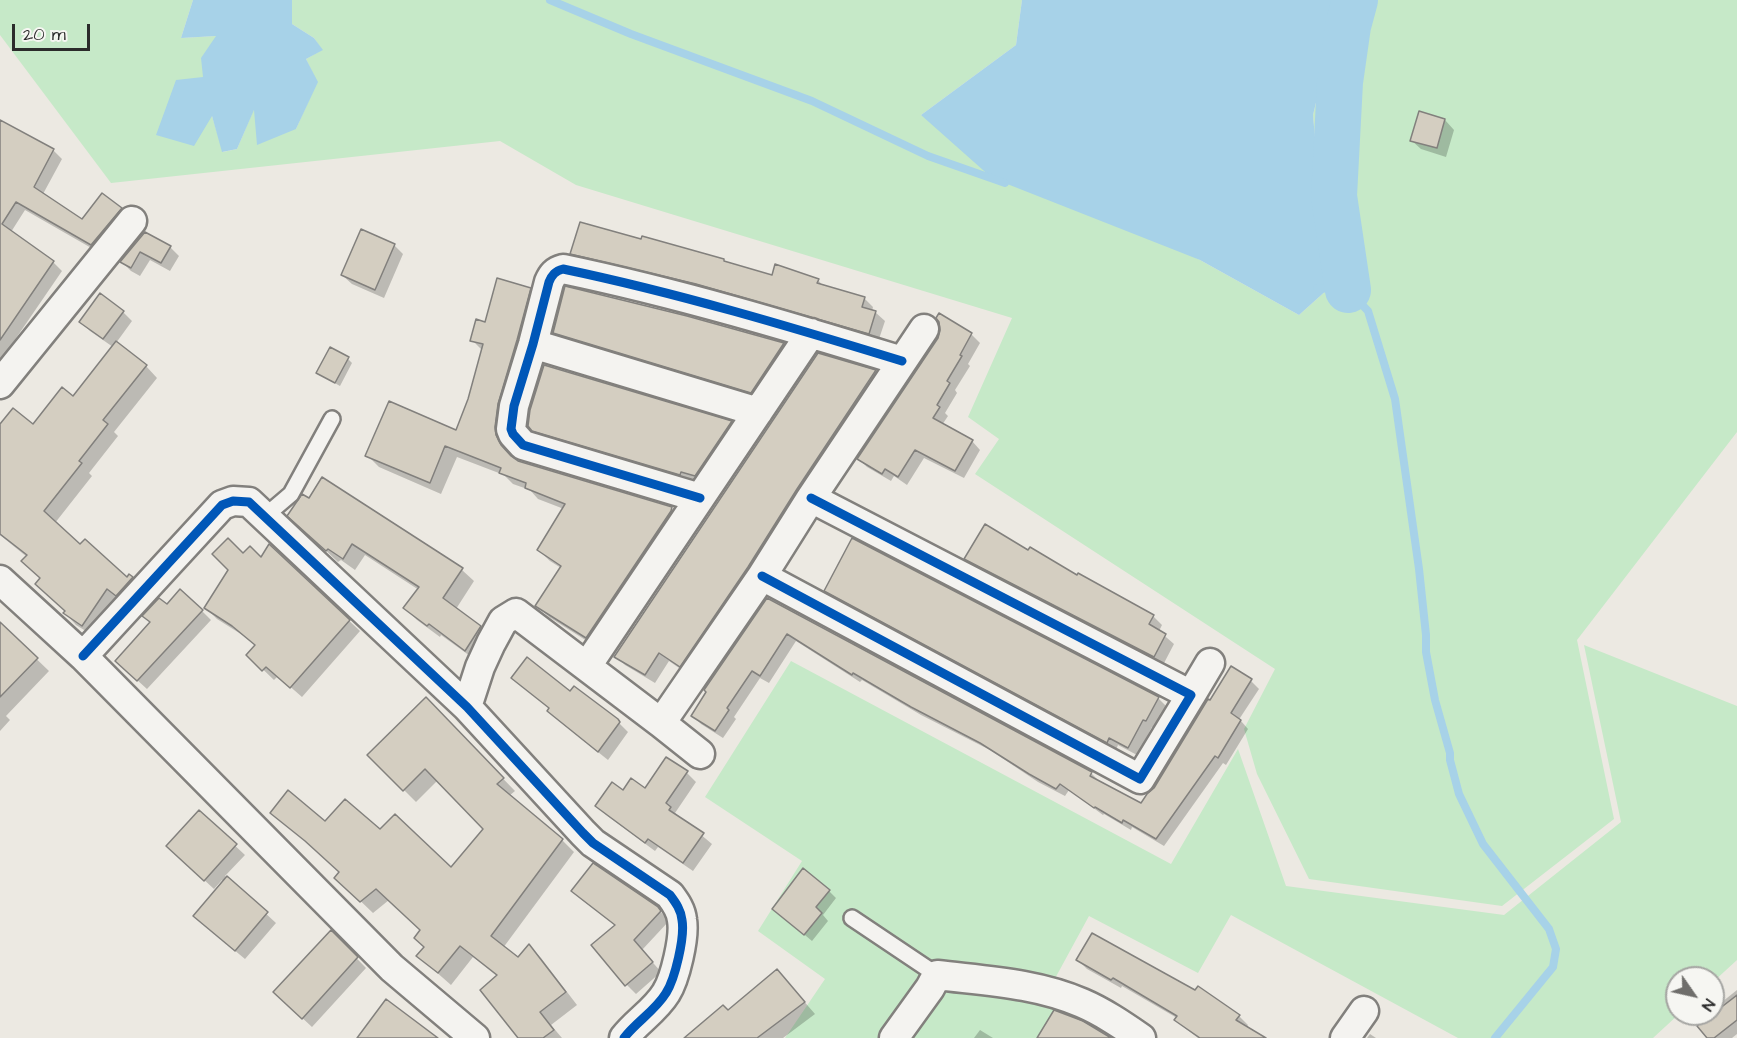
<!DOCTYPE html>
<style>
body{margin:0}
#map{position:relative;width:1737px;height:1038px;overflow:hidden;background:#ece9e2;font-family:"Architects Daughter",sans-serif}
canvas{display:block}
.north{position:absolute;left:1665px;top:966px;width:60px;height:60px;box-sizing:border-box;background:#f6f6f2;border:2px solid #a5a5a2;border-radius:50%;rotate:124deg;font-size:16px;font-weight:700;line-height:24px;text-align:center;color:#2b2b2b}
.north::after{content:'';display:block;margin:auto;width:21px;height:27px;background:#6f6e6b;clip-path:polygon(50% 0,100% 100%,50% 72%,0 100%)}
.scale{position:absolute;left:12px;top:24px;width:78px;height:27px;box-sizing:border-box;border:3px solid #2b2b2b;border-top:0;padding-left:8px;font-size:18px;line-height:21px;white-space:nowrap;color:#2b2b2b;-webkit-text-stroke:4px #f6f6f2;paint-order:stroke}
</style>
<div id="map">
<canvas width="1737" height="1038"></canvas>
<div class="north">N</div>
<div class="scale">20 m</div>
</div>
<script>
const context = document.querySelector('canvas').getContext('2d');
context.lineJoin = 'round';
function fillPath(path, color) { context.fillStyle = color; context.fill(path, 'evenodd'); }
function strokePath(path, color, width, dash) { context.strokeStyle = color; context.lineWidth = width; context.lineCap = dash ? 'butt' : 'round'; context.setLineDash(dash || []); context.stroke(path); }
fillPath(new Path2D(`
 M0 0H193L181 38 216 36 212 116 223 152 237 149 254 109 296 129 317 82 306 59 322 50 314 38 292 24V0H1022L1016 45 921 115 1200 260 1299 315 1328 289 1313 115 1341 0H1737V432L1577 640 1614 819 1502 906 1309 879 1257 774 1244 729 1275 669 975 474 999 439 968 417 1012 318 576 185 500 141 111 183 0 35Z
 M1584 645 1737 706V960L1713 982V978H1677V1014H1679L1653 1038H1458L1231 915 1198 973 1089 916 1052 984 1081 999 1050 1038H785L825 979 758 931 802 861 705 797 791 661 1171 864 1238 749 1286 886 1504 915 1621 822Z`), '#c6e9c8');
fillPath(new Path2D(`
 M193 0H292V24L314 38 323 50 306 59 318 82 296 129 257 145 254 110 237 149 222 152 212 116 194 146 156 135 176 80 203 77 201 58 216 36 181 38Z
 M1022 0H1341L1313 115 1328 289 1299 315 1200 260 992 178 921 115 1016 45Z`), '#a7d2e8');
fillPath(new Path2D(`
 M1420 113 1445 120 1454 130 1446 157 1421 149 1411 140Z
 M0 121 53 150 62 159 43 194 82 221 103 195 130 218 100 253 25 210 11 232 53 262 62 271 12 344 14 347 0 369Z
 M145 234 170 247 179 256 170 271 150 260 140 276 131 271 122 262Z
 M394 245 403 254 384 298 352 284 342 275Z
 M572 253 723 260 727 264 773 277 818 280 824 287 864 298 873 307 872 311 875 312 885 321 878 342 581 262Z
 M530 289 541 300 507 448 512 458 518 462 671 508 683 520 598 648 549 617 537 606 561 568 550 561 538 550 564 509 538 499 530 490 513 484 504 475 457 457 441 494 379 467 367 455 457 432 470 399 483 351 472 340 486 324Z
 M645 306 784 344 793 353 760 401 564 342 555 332Z
 M123 312 132 321 116 343 146 366 157 378 114 432 118 436 89 473 92 476 55 523 80 546 127 580 130 576 143 590 94 636 76 625 65 613 66 612 27 557 0 535V427L33 426 73 398 113 347 90 331 81 322Z
 M940 315 972 335 980 343 968 364 970 366 955 390 957 393 945 413 948 416 942 425 972 441 980 450 964 478 924 458 907 485 894 476 891 481 867 467 859 459 939 339 942 330Z
 M331 349 348 359 352 363 340 386 322 376 318 372Z
 M818 354 876 372 884 381 689 675 669 661 655 683 625 665 616 656Z
 M545 366 731 423 739 431 704 483 689 479 688 482 542 439 530 426Z
 M323 479 462 570 474 581 456 609 480 628 492 639 477 661 441 635 440 637 417 620 405 608 419 590 365 555 355 570 341 560 338 562 301 527 309 500Z
 M270 546 360 631 302 697 278 676 274 680 248 655 256 646 244 636 217 619 206 608 243 555 261 560Z
 M966 559 1077 578 1153 616 1162 625 1159 631 1174 644 1163 665 975 567Z
 M826 590 1158 698 1166 706 1154 728 1152 727 1137 755 1118 745 1116 750 834 599Z
 M768 600 1091 773 1099 781 1142 805 1251 681 1259 689 1238 721H1241L1248 729 1226 765 1223 763 1164 846 1132 827 1131 830 1104 814 1103 815 1069 790 1065 796 1038 782 990 750 921 715 862 680 860 682 796 641 769 683 760 678 734 717 736 719 723 738 701 724 693 716Z
 M167 606 202 611 211 620 147 689 126 670 151 623 144 616Z
 M0 624 49 671 6 716 10 720 0 731Z
 M513 678 570 693 574 688 619 723 628 732 608 760 558 720 549 711 550 709Z
 M426 699 515 791 509 796 562 840 574 852 503 948 518 959 529 947 541 958 577 1005 551 1025 562 1038H520L498 977 473 957 451 985 418 956 425 947 421 930 389 900 373 913 349 890 341 873 272 812 380 831 452 870 485 829 438 780 416 802 369 755Z
 M666 759 687 773 696 782 675 813 712 844 693 871 658 847 655 851 606 815 597 806 623 792 645 790Z
 M199 812 245 855 225 876 276 923 245 959 204 925 224 882 222 880 214 889 177 855Z
 M573 891 657 908 669 921 642 950 661 972 636 994 626 984 616 926 582 900Z
 M829 891 836 898 823 915 828 921 812 941 774 909Z
 M331 932 366 968 312 1027 284 1001Z
 M1078 960 1239 1016 1248 1025 1246 1028 1263 1038H1198L1186 1029 1176 1020 1177 1018 1122 986 1121 988 1087 969Z
 M788 983 815 1014 783 1038H686L728 1012Z
 M1737 990V1034L1732 1038H1709L1720 1010 1717 1006Z
 M980 1030 993 1038H974Z
 M1370 1034 1376 1038H1367Z`), '#0003');
strokePath(new Path2D(`
 M550 0 631 34 812 101 928 156 1005 183
 M1317 288 1348 290 1368 311 1395 399 1419 569 1426 635V652L1435 700 1450 753V760L1459 794 1483 844 1549 929 1556 949 1553 967 1495 1038`), '#a7d2e8', 8);
strokePath(new Path2D(`
 M1348 290 1334 196 1340 82 1348 26 1355 0`), '#a7d2e8', 46);
const building = new Path2D(`
 M1419 111 1445 119 1437 148 1410 141Z
 M0 120 54 149 34 187 82 219 102 193 122 208 91 245 16 202 2 224 54 261 0 340Z
 M580 222 641 239 642 236 724 259V261L772 275 775 264 819 279 817 283 865 297 862 307 876 311 869 334 696 284 570 254Z
 M361 229 395 244 375 290 341 275Z
 M145 232 171 246 161 263 140 252 131 268 120 262Z
 M497 278 531 288 517 340 498 404 495 427 496 435 501 445 511 456 518 461 672 507 671 511 586 638 535 606 561 566 537 550 565 504 525 488 526 483 499 473 501 468 445 446 430 483 365 456 389 401 456 430 468 399 483 344 470 341 476 319 485 322Z
 M565 286 687 316 784 343 751 393 553 333Z
 M100 293 124 311 103 339 79 322Z
 M939 313 972 333 960 355 962 356 947 381 950 383 937 405 940 407 933 418 973 440 955 471 915 450 898 477 885 469 882 474 857 459 938 338 940 330 939 322 936 318Z
 M116 341 147 365 103 420 108 424 79 461 82 463 44 511 80 544 85 539 127 577 129 574 133 577 116 596 107 589 82 626 63 613 65 611 35 584 40 578 21 561 27 555 0 534V424L13 408 33 424 62 387 73 396Z
 M330 347 349 357 335 383 316 373Z
 M818 353 876 370 797 489 748 567 680 667 659 653 645 675 614 657Z
 M544 365 732 421 695 476 681 472 680 475 532 431 528 426 530 410Z
 M322 477 463 568 443 598 481 626 465 651 429 624 427 626 403 608 419 587 352 544 343 559 328 549 326 551 287 516 302 494 309 498Z
 M985 524 1028 550 1030 547 1077 575 1078 573 1154 615 1149 624 1166 634 1154 657 964 559Z
 M228 538 243 553 250 546 261 557 269 544 350 620 290 688 266 667 262 671 246 655 255 645 232 626 204 608 228 570 212 554Z
 M852 538 1159 697 1146 721 1143 720 1128 748 1109 738 1107 743 824 591Z
 M180 589 203 610 137 681 115 661 150 622 142 616 159 598 167 604Z
 M767 598 1092 772 1090 776 1141 803 1147 794 1154 788 1208 699 1210 700 1231 666 1252 679 1231 713 1241 720 1218 758 1215 756 1156 839 1123 820 1122 823 1095 807 1094 808 1060 784 1056 789 1029 774 980 743 911 707 853 673 852 675 787 634 760 676 752 671 727 708 729 710 715 731 691 716 706 692 704 690Z
 M0 622 38 658 0 697Z
 M527 657 570 691 574 686 618 719 620 722 598 752 547 711 549 708 511 678Z
 M426 697 504 778 497 784 563 839 491 936 518 957 529 944 566 992 540 1012 554 1030 543 1038H518L480 990 497 975 460 946 438 973 416 956 424 947 414 938 420 930 376 889 360 902 334 878 339 872 305 841 270 813 288 790 325 821 345 799 380 829 395 814 451 867 483 829 425 769 403 791 367 755Z
 M666 757 688 771 666 803 671 807 669 810 704 833 683 863 648 839 645 843 595 806 612 782 623 790 631 778 645 788Z
 M199 810 237 844 204 881 166 846Z
 M593 863 658 907 661 911 634 940 653 962 625 986 591 945 615 925 571 891Z
 M803 868 830 890 816 907 822 913 804 935 772 909Z
 M227 876 268 912 235 951 193 916Z
 M331 930 358 957 302 1019 273 992Z
 M1092 933 1195 990 1198 986 1240 1015 1236 1020 1266 1038H1200L1174 1020 1177 1016 1113 978 1111 980 1076 960Z
 M777 969 805 1002 757 1038H684L723 1005 728 1010Z
 M1737 995V1020L1714 1038H1707L1697 1026Z
 M386 999 438 1038H357Z
 M1054 1010 1083 1021 1111 1038H1037Z`);
fillPath(building, '#d4cec1');
strokePath(building, '#82807d', 1.5);
const lane = new Path2D(`
 M264 517 291 494 332 419
 M852 918 937 975`);
const street = new Path2D(`
 M533 344 758 412
 M0 384 132 221
 M700 498 523 445 513 434 511 429 514 406 533 344 549 282C552 275 555 271 563 269 678 293 791 327 902 361
 M762 576 1140 779 1191 695 811 498
 M0 580 83 656 392 968 475 1038
 M83 656 222 505 233 501 249 502 467 707 583 833 593 843 670 895C676 903 681 910 682 920 685 937 675 979 666 993 655 1011 636 1022 624 1038
 M587 666 811 333
 M1191 695 1210 663
 M467 707 480 667 491 643 503 621 516 613 661 723 762 576 811 498 924 329
 M661 723 700 754
 M894 1038 930 988 937 975C986 981 1036 983 1082 1003 1103 1012 1122 1025 1141 1038
 M1345 1038 1364 1011`);
strokePath(lane, '#82807d', 20);
strokePath(street, '#82807d', 33);
strokePath(lane, '#f4f3f0', 15);
strokePath(street, '#f4f3f0', 28);
strokePath(new Path2D(`
 M700 498 523 445 513 434 511 429 514 406 533 344 549 282C552 275 555 271 563 269 678 293 791 327 902 361
 M762 576 1140 779 1191 695 811 498
 M83 656 222 505 233 501 249 502 467 707 583 833 593 843 670 895C676 903 681 910 682 920 685 937 675 979 666 993 655 1011 636 1022 624 1038`), '#0057b8', 9);
</script>
